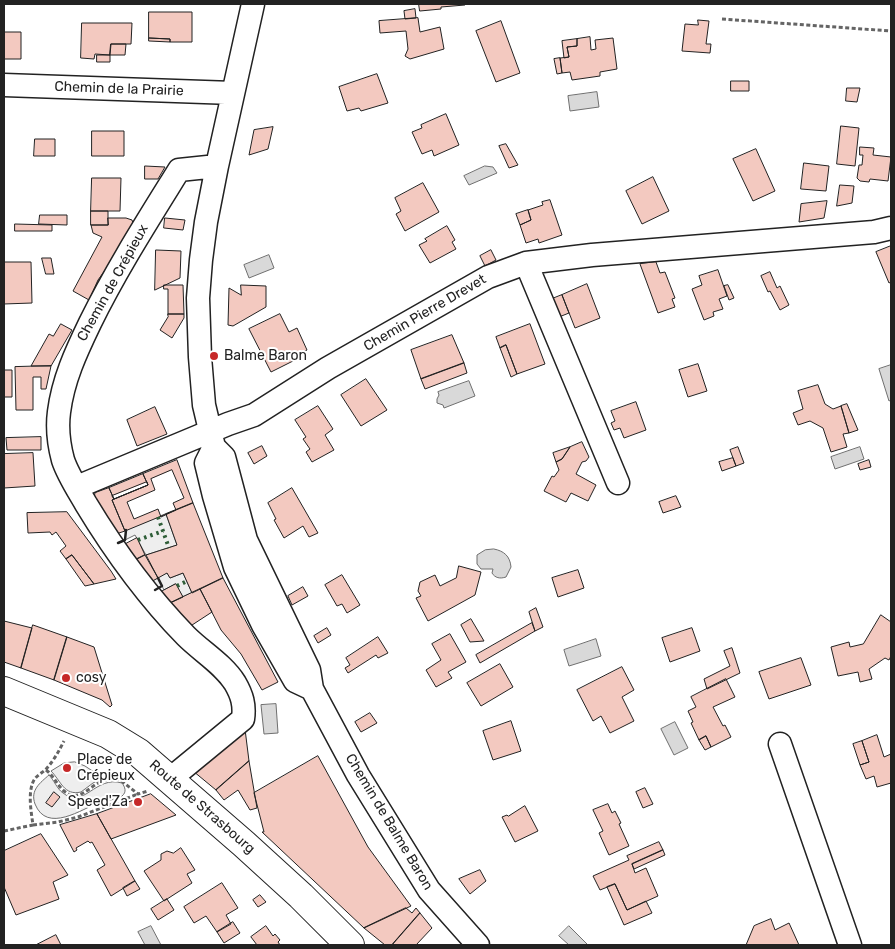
<!DOCTYPE html>
<meta charset="utf-8">
<style>
body{margin:0}
#map{position:relative;width:895px;height:949px;overflow:hidden;background:#fff;font-family:Rubik,sans-serif}
canvas{display:block}
.frame{position:absolute;inset:0;border:5px solid #222;pointer-events:none}
</style>
<div id="map">
<canvas width="895" height="949"></canvas>
<div class="frame"></div>
</div>
<script>
const context = document.querySelector('canvas').getContext('2d');
context.lineJoin = 'round';
function fillPath(path, color) { context.fillStyle = color; context.fill(path, 'evenodd'); }
function strokePath(path, color, width, dash) { context.strokeStyle = color; context.lineWidth = width; context.lineCap = dash ? 'butt' : 'round'; context.setLineDash(dash || []); context.stroke(path); }
function drawText(font, color, halo, rows, align = 'center') {
  context.font = font + ' Rubik,sans-serif'; context.lineWidth = 4; context.setLineDash([]); context.textBaseline = 'middle'; context.strokeStyle = halo; context.fillStyle = color; for (const [text, x, y, turn = 0] of rows) {
    context.save(); context.translate(x, y); context.rotate((+turn || 0) * Math.PI / 180); context.textAlign = isNaN(turn) ? turn : align; if (halo) context.strokeText(text, 0, 0); context.fillText(text, 0, 0); context.restore();
  }
}
const green = new Path2D(`
 M166 514 177 545 146 555 135 535 125 540 126 530Z
 M167 573 170 578 183 573 192 593 183 597 175 584 164 590 162 586 156 590 152 581Z
 M75 762 85 766 103 778 93 783 81 792C64 796 61 781 51 771L64 763Z
 M49 775C54 780 57 789 63 793 84 810 95 775 122 783 125 787 127 792 122 796 118 800 106 800 100 802 82 809 47 834 35 804 30 790 40 783 49 775Z`);
fillPath(green, '#eee');
strokePath(green, '#6f6f6f', 1);
const water = new Path2D(`
 M597 92 599 107 570 111 568 96Z
 M485 166 493 167 497 173 469 185 464 176Z
 M269 255 274 268 249 278 244 265Z
 M891 365V400L889 401 879 369Z
 M469 381 475 396 444 408 443 405 437 403V399L439 395 438 392Z
 M860 447 864 459 835 469 831 457Z
 M494 549C504 551 510 556 511 567L506 577C500 579 495 578 492 573L493 569H481L477 564V555L485 550Z
 M596 639 601 656 569 666 564 650Z
 M276 704 278 733 264 734 261 705Z
 M675 722 688 748 674 755 661 729Z
 M151 926 161 945H145L138 932Z
 M569 926 587 944 586 945H569L559 936Z`);
fillPath(water, '#d9d9d9');
strokePath(water, '#6f6f6f', 1);
const building = new Path2D(`
 M419 4H465V5L441 7V9L420 11Z
 M415 9 416 18 405 19 404 11Z
 M149 12H192V42H170V39L149 38Z
 M418 18 420 32 440 27 444 49 410 59 405 56 408 49 406 31 380 33 379 21Z
 M698 20 709 21 706 44H711L710 53 682 51 685 24 698 25Z
 M501 21 520 73 496 82 476 31Z
 M82 23H132L131 44H111L110 55 95 54 94 59 81 58Z
 M4 32H21V59H4Z
 M590 37 591 50 596 49 595 40 613 38 617 69 600 72V76L572 80 570 72 562 73 560 58 569 57 567 47 577 46V39Z
 M149 38 170 39V42L149 41Z
 M577 39V46L567 47 569 57 564 58 562 41Z
 M111 44H126L125 55H110Z
 M97 55H110V62H97Z
 M560 58 562 73 557 74 554 59Z
 M377 74 388 103 361 111 359 108 347 111 339 87Z
 M731 81H749V91H731Z
 M847 88H860L857 102 846 101Z
 M446 114 459 145 434 156 432 150 422 154 412 132 422 128 421 125Z
 M841 126 859 128 855 166 837 164Z
 M273 127 268 149 249 155 254 130Z
 M92 131H124V156H92Z
 M35 139H55V156H34Z
 M506 144 518 165 509 168 499 146Z
 M860 147 874 148 873 155 891 157 888 181 870 179 869 182 860 181 857 178 859 165H862L863 155H860Z
 M756 149 775 191 753 201 733 159Z
 M804 163 829 166 826 191 801 189Z
 M145 166 165 167 158 179H145Z
 M653 177 669 211 642 224 626 191Z
 M92 178H121L120 211H91Z
 M423 183 439 212 405 231 396 214 401 211 395 198Z
 M840 185 854 186 852 203 837 206Z
 M550 200 562 235 539 243 538 239 526 243 520 225 531 220 528 210 543 205 542 202Z
 M827 201 824 218 799 222 801 204Z
 M528 210 531 220 520 225 516 214Z
 M91 211H108V225H91Z
 M40 215H67V225L39 224Z
 M108 218H126L132 220 133 223 116 255 98 280 89 300 73 291 102 237 93 233 91 225H108Z
 M165 218 185 220 183 230 164 228Z
 M15 224 52 225V231H15Z
 M447 226 455 240 452 242 456 249 430 263 419 245 427 241 425 239Z
 M891 246V282L889 283 876 252Z
 M156 250 181 251 180 278 155 290Z
 M491 250 496 260 485 266 480 256Z
 M42 258H51L54 274H46Z
 M4 262H31L32 303 4 304Z
 M656 262 660 273 665 272 675 298 672 299 675 307 658 313 640 264Z
 M718 270 727 296 719 299 723 309 713 312 714 316 704 320 692 289 702 285 699 276Z
 M770 272 777 288 780 286 789 305 780 310 770 291 768 292 761 276Z
 M587 284 600 318 575 328 562 295Z
 M164 285H183L184 314H168V289H164Z
 M241 285 266 286V307L233 326 228 325 229 288 241 295Z
 M728 285 734 298 729 300 724 286Z
 M562 295 569 313 554 319 547 301Z
 M168 314H184V318L172 338 160 330 168 317Z
 M280 314 289 332 297 328 307 350 292 358 293 361 271 372 249 329Z
 M61 324 72 330 51 366H31L49 334 53 336Z
 M530 324 545 364 517 374 506 345 500 348 496 337Z
 M452 335 464 363 421 379 411 350Z
 M506 345 517 374 511 377 500 348Z
 M464 363 467 373 425 389 421 379Z
 M698 364 707 391 688 397 679 370Z
 M51 366 46 389H41V377H33V410H16L15 367Z
 M4 370H12V397H4Z
 M366 379 387 410 361 426 341 395Z
 M818 385 825 404 833 409 841 406 849 433 843 434 847 447 831 452 823 428 810 421 798 425 793 413 803 409 798 391Z
 M636 402 646 430 624 438 620 428 614 430 611 423 615 421 611 411Z
 M847 404 858 430 849 433 841 406Z
 M318 406 333 429 325 435 334 450 312 462 306 452 310 449 303 439 306 437 295 420Z
 M155 407 167 434 137 446 127 420Z
 M41 437V450H7L6 438Z
 M582 442 589 457 586 461 582 462 576 474 596 485 588 501 571 493 566 502 544 491 552 476 554 477 559 470 556 462 562 459 570 447Z
 M262 446 267 456 254 464 248 453Z
 M570 447 562 459 556 462 553 453Z
 M738 447 744 463 736 466 730 450Z
 M33 453 35 486 4 488V454Z
 M733 458 736 466 722 471 719 462Z
 M177 460 193 503 125 531 112 500 148 485 143 474Z
 M869 460 871 467 860 470 858 464Z
 M172 470 184 498 173 503 176 510 161 517 158 509 134 519 127 502 155 490 151 479Z
 M143 474 148 485 114 499 109 488Z
 M147 482 148 485 114 499 112 496Z
 M109 488 114 499 112 500 125 531 113 535 93 501 95 493Z
 M292 488 318 533 309 537 303 526 284 538 274 520 276 519 268 503Z
 M676 496 681 507 663 513 659 502Z
 M193 503 223 578 192 593 183 573 170 578 167 573 158 578 146 555 177 545 166 514Z
 M67 512 111 571 116 579 94 584 72 555 66 559 60 551 66 546 56 532 52 535 50 532 28 533 27 513Z
 M137 538 145 555 129 563 120 547Z
 M72 555 94 584 85 586 66 559Z
 M145 555 158 578 147 584 129 563Z
 M459 566 481 572 475 595 428 621 416 598 421 596 418 591 420 582 435 575 440 586 456 578Z
 M578 570 584 588 558 597 552 578Z
 M342 575 360 605 347 613 342 604 337 606 325 585Z
 M223 578 278 682 262 690 241 654 221 630 200 589Z
 M176 584 183 597 166 605 157 594Z
 M303 587 308 596 292 605 288 596Z
 M200 589 212 612 189 627 166 605Z
 M536 608 543 627 535 631 529 612Z
 M881 615 891 622V656L889 660 885 658 869 669 872 679 860 682 858 672 838 676 831 647 849 642 850 647 863 644Z
 M471 619 484 641 470 642 461 625Z
 M4 621 32 628 21 668 4 662Z
 M532 623 535 631 480 663 476 655Z
 M33 625 67 637 54 680 21 668Z
 M327 628 331 635 318 643 314 636Z
 M692 628 700 651 670 662 662 638Z
 M450 634 466 662 448 672 452 678 436 687 426 670 441 660 432 644Z
 M67 637 94 647 112 705 110 707 102 700 54 680Z
 M378 637 388 653 378 658 376 655 348 673 345 668 350 665 346 658Z
 M732 648 740 673 707 689 704 679 730 666 724 651Z
 M801 658 811 685 769 699 759 672Z
 M500 664 513 687 481 706 467 683Z
 M622 667 634 690 622 697 634 721 610 733 601 716 593 721 577 690Z
 M726 679 735 697 713 707 723 726 725 725 731 737 711 747 706 736 699 740 691 723 693 722 688 711 696 707 691 697Z
 M370 713 377 723 361 732 355 722Z
 M511 721 521 751 493 760 483 731Z
 M245 729 249 761 216 790 193 771Z
 M877 735 884 757 891 754V783L877 787 874 776 866 779 860 765 869 762 862 741Z
 M706 736 711 747 705 750 699 740Z
 M862 741 869 762 860 765 853 744Z
 M318 756 368 847 411 906 364 928 262 832H264L254 793Z
 M249 761 257 808 250 810 238 790 224 800 216 790Z
 M645 788 653 804 643 808 636 792Z
 M54 792 60 797 52 807 46 803Z
 M151 794 176 815 111 839 97 814Z
 M608 804 612 813 615 811 621 823 619 824 629 846 609 855 599 833 603 831 593 810Z
 M525 806 538 831 515 842 502 817 507 815 508 816Z
 M97 814 135 881 111 896 97 870 105 865 92 842 90 843 88 841 76 848 77 850 74 852 60 825Z
 M41 834 68 875 53 882 59 899 16 915 4 887V851Z
 M659 842 663 850 632 864 635 873 646 868 658 896 627 910 615 884 600 890 593 876 629 860 627 856Z
 M181 848 195 870 187 874 192 883 164 901 144 871 161 860V854L167 851 173 853Z
 M663 850 665 855 634 869 632 864Z
 M480 870 486 881 470 894 459 879Z
 M135 881 140 889 127 896 123 888Z
 M222 883 238 908 226 915 231 924 217 932 206 916 194 923 184 907Z
 M615 884 627 910 646 901 652 913 624 925 607 887Z
 M260 895 266 902 258 907 253 900Z
 M167 899 174 910 158 920 151 909Z
 M406 908 412 913 416 908 420 913 392 945H385L364 928Z
 M420 913 432 928 416 945H392Z
 M771 919 775 930 789 923 799 945H746L754 926Z
 M233 922 240 933 224 943 217 932Z
 M266 926 273 936 275 934 280 940 278 942 280 945H257L251 937Z
 M56 935 61 945H36Z`);
fillPath(building, '#f3c9c0');
strokePath(building, '#222', 1);
const minor = new Path2D(`
 M253 4 217 166 206 222 201 260 198 298 200 357 204 405 214 447 224 457 246 540 309 670 312 689 358 775 429 890 478 945
 M4 85 233 93
 M526 263 618 483
 M214 447 206 463 214 496 235 567 263 625 295 681 312 689
 M77 487 228 424 254 415 328 368 488 277 526 263 592 255 874 232 891 228
 M780 744 850 945
 M170 779 243 719C245 705 242 695 235 683 223 664 202 652 186 636 147 596 115 552 86 504 78 490 68 475 63 460 59 445 57 427 59 412 63 380 76 352 90 323 116 270 148 220 179 170L217 166`);
const major = new Path2D(`
 M4 691 108 734 139 753 244 844 301 896 350 945`);
strokePath(minor, '#222', 25);
strokePath(major, '#222', 30);
strokePath(new Path2D(`
 M722 19 891 31
 M46 770C54 776 57 785 64 791 78 803 88 788 100 782 106 779 112 779 119 779L138 794 148 791
 M33 825 58 822 78 817 138 794
 M4 831 33 825C31 811 28 794 33 782 36 775 43 773 47 768 54 760 59 751 64 741`), '#646464', 3, [4, 2.5]);
strokePath(minor, '#fff', 22);
strokePath(major, '#fff', 28);
strokePath(new Path2D(`
 M158 517 169 548
 M138 540 163 531
 M177 586 187 581`), '#2f5e38', 4, [2.5, 4]);
strokePath(new Path2D(`
 M118 543 125 540 126 530
 M155 590 162 586 158 578`), '#222', 2.5);
for (const [x, y, r, color] of [
 [214,356,5,"#c62828"],
 [66,678,5,"#c62828"],
 [67,768,5,"#c62828"],
 [138,802,5,"#c62828"]
]) { const dot = new Path2D(); dot.arc(x, y, r, 0, 2 * Math.PI); context.fillStyle = color; context.fill(dot); strokePath(dot, '#fff', 2); }
drawText('14px', '#222', '#fff', [
 ["Chemin de la Prairie",119,89,2],
 ["Chemin de Crépieux",113,283,-61],
 ["Chemin Pierre Drevet",425,313,-30],
 ["Route de Strasbourg",202,807,41],
 ["Chemin de Balme Baron",389,822,59]
]);
drawText('14px', '#222', '#fff', [
 ["Balme Baron",224,356],
 ["cosy",76,678],
 ["Place de",77,760],
 ["Crépieux",77,776],
 ["Speed'Za",128,802,"right"]
], 'left');
</script>
